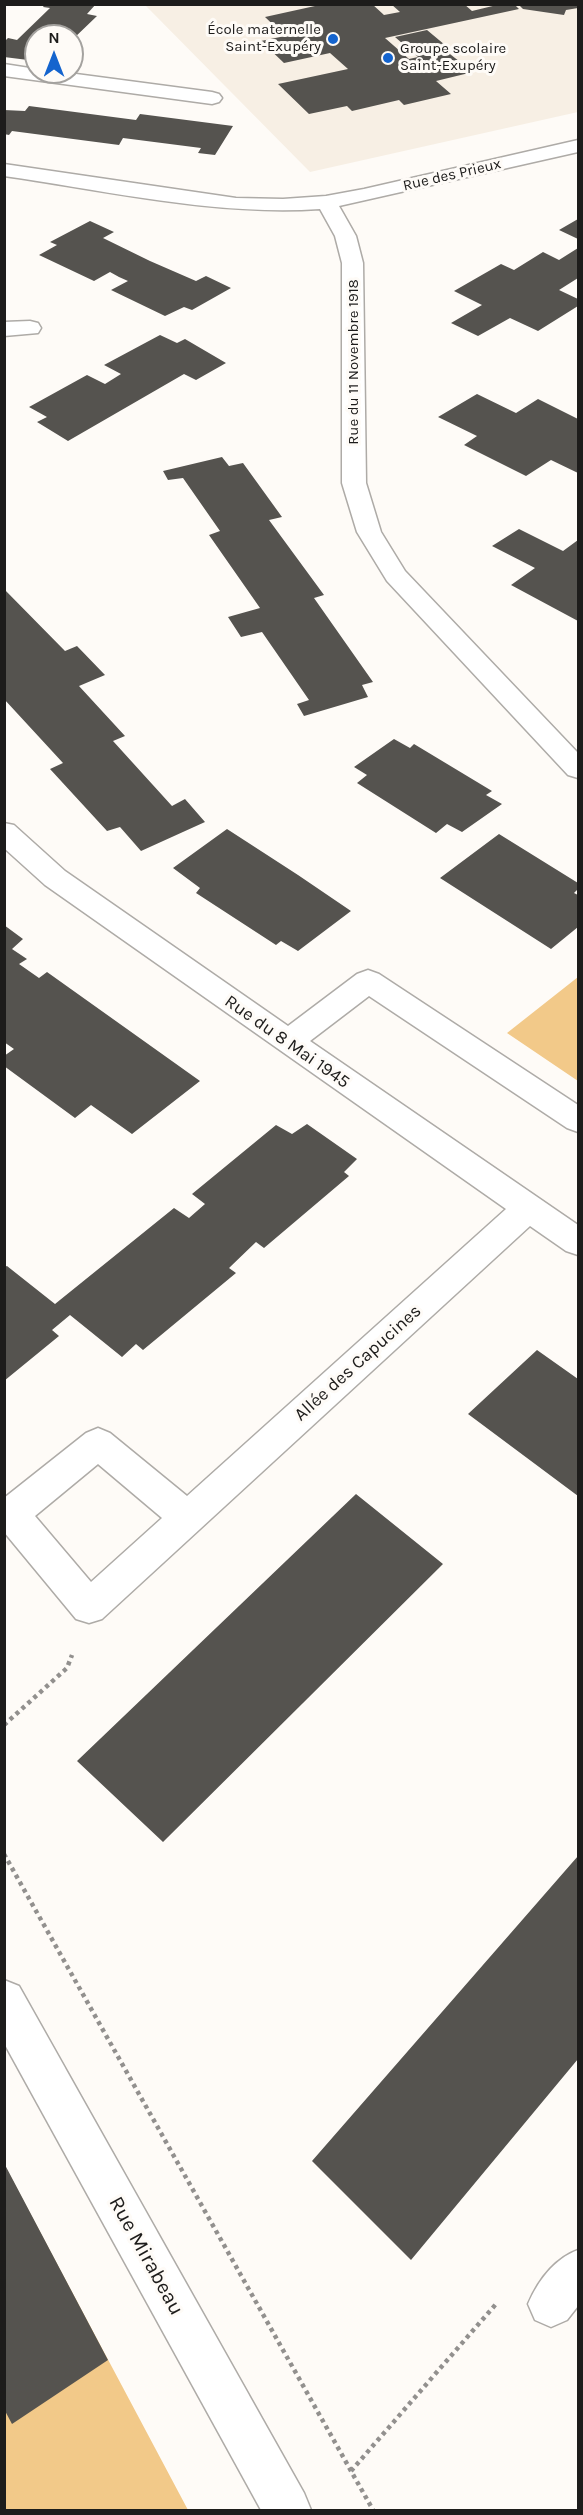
<!DOCTYPE html>
<meta charset="utf-8">
<style>
body{margin:0}
#map{position:relative;width:583px;height:2515px;overflow:hidden;background:#fefbf7;font-family:Karla,sans-serif}
canvas{display:block}
.frame{position:absolute;inset:0;border:6px solid #1d1c1b;pointer-events:none}
.north{position:absolute;left:24px;top:24px;width:60px;height:60px;box-sizing:border-box;background:#fefbf7;border:2px solid #a4a29f;border-radius:50%;rotate:0deg;font-size:16px;font-weight:700;line-height:24px;text-align:center;color:#1d1c1b}
.north::after{content:'';display:block;margin:auto;width:21px;height:27px;background:#1464ce;clip-path:polygon(50% 0,100% 100%,50% 72%,0 100%)}
</style>
<div id="map">
<canvas width="583" height="2515"></canvas>
<div class="frame"></div>
<div class="north">N</div>
</div>
<script>
const context = document.querySelector('canvas').getContext('2d');
context.lineJoin = 'round';
function fillPath(path, color) { context.fillStyle = color; context.fill(path, 'evenodd'); }
function strokePath(path, color, width, dash) { context.strokeStyle = color; context.lineWidth = width; context.lineCap = dash ? 'butt' : 'round'; context.setLineDash(dash || []); context.stroke(path); }
function drawText(font, color, halo, rows, align = 'center') {
  context.font = font + ' Karla,sans-serif'; context.lineWidth = 6; context.setLineDash([]); context.textBaseline = 'middle'; context.strokeStyle = halo; context.fillStyle = color; for (const [text, x, y, turn = 0] of rows) {
    context.save(); context.translate(x, y); context.rotate((+turn || 0) * Math.PI / 180); context.textAlign = isNaN(turn) ? turn : align; if (halo) context.strokeText(text, 0, 0); context.fillText(text, 0, 0); context.restore();
  }
}
fillPath(new Path2D(`
 M145 5H578V112L310 172Z`), '#f7efe4');
fillPath(new Path2D(`
 M578 977V1081L507 1033Z
 M4 2164 188 2510H5Z`), '#f2c989');
fillPath(new Path2D(`
 M45 4H96L87 14 97 16 72 40V36H36V61L4 57V42L8 38 17 40 50 8 43 7Z
 M324 4H372L384 15 400 12 391 4H464L472 11 501 4H514L519 9 385 38 409 59 418 57 395 37 427 30 445 45 429 49 435 54 446 51 473 72 436 81 451 94 404 105 399 100 352 111 347 106 309 114 278 84 348 69 330 53 284 63 261 41 285 36 265 17Z
 M518 4H578V8L566 10 564 15 523 9Z
 M29 106 136 120 140 114 233 126 215 155 198 153 201 148 123 138 119 145 12 131 9 135 4 134V110L25 111Z
 M578 219V239L559 230Z
 M90 221 114 232 103 238 150 261 196 281 206 276 231 288 192 310 184 307 165 316 111 290 128 281 119 277 110 272 94 281 39 255 57 245 50 242Z
 M578 248V278L559 290 578 299V306L538 331 510 318 478 336 451 323 482 305 454 291 501 264 514 270 543 252 559 260Z
 M160 335 177 343 185 339 226 363 196 380 184 374 68 441 37 422 47 417 29 407 87 375 105 384 121 374 104 365Z
 M477 394 516 413 538 399 578 419V473L551 460 526 476 464 445 477 436 438 417Z
 M222 457 229 466 243 463 282 517 269 520 324 595 314 598 373 682 362 685 368 697 304 716 297 704 309 700 262 632 241 637 228 617 260 608 209 535 220 531 183 478 168 480 163 471Z
 M519 529 563 551 578 540V621L511 585 535 568 492 546Z
 M4 589 65 651 77 646 105 675 79 686 125 736 113 741 172 806 185 799 205 822 141 851 120 827 107 831 50 769 63 763 4 699Z
 M394 739 410 748 414 744 492 791 486 795 502 804 462 832 447 824 436 833 357 783 367 775 354 767Z
 M227 829 298 875 351 911 298 951 281 941 276 945 196 893 200 888 173 868Z
 M499 834 578 883V889L574 893 578 895V927L551 949 440 878Z
 M4 925 23 939 12 949 27 959 19 964 39 978 47 972 200 1081 132 1134 91 1105 75 1118 4 1066V1056L14 1049 4 1042Z
 M307 1124 357 1159 344 1172 349 1176 264 1248 256 1242 229 1268 236 1273 143 1350 136 1344 122 1357 70 1315 52 1330 59 1336 4 1381V1267L7 1266 55 1304 174 1208 189 1218 205 1204 192 1194 276 1125 292 1134Z
 M537 1350 578 1379V1496L468 1414Z
 M356 1494 443 1564 163 1842 77 1761Z
 M578 1856V2059L411 2260 312 2161Z
 M4 2163 108 2360 12 2424 4 2409Z`), '#55534f');
const street = new Path2D(`
 M4 64 36 69V72H61L212 92 219 94 222 98 219 102 212 104 4 76Z
 M578 140V152L339 206 356 236 363 263 366 483 381 532 405 571 578 753V778L568 775 387 581 357 532 342 483V263L335 236 320 209C214 216 109 191 4 176V164L236 198 283 199 326 196 364 189Z
 M30 321 38 323 41 328 38 333 4 336V322Z
 M4 823 14 825 65 871 288 1026 357 974 368 970 379 974 578 1105V1132L567 1128 369 996 310 1041 578 1225V1255L566 1251 530 1226 102 1619 89 1623 76 1619 4 1532V1498L86 1433 98 1428 110 1433 187 1496 506 1209 45 885 4 848ZM98 1464 162 1518 91 1582 35 1516Z
 M578 2250V2306L567 2320 551 2327 535 2320 528 2304C538 2281 554 2259 578 2250Z`);
const secondary = new Path2D(`
 M4 1980 19 1986 304 2493 311 2510H261L4 2043Z`);
strokePath(street, '#aeaba7', 3);
strokePath(secondary, '#aeaba7', 3);
strokePath(new Path2D(`
 M4 1725 67 1668 72 1655
 M4 1854 373 2510
 M351 2471 496 2304`), '#92908e', 4.5, [4, 4]);
fillPath(street, '#fff');
fillPath(secondary, '#fff');
for (const [x, y, r, color] of [
 [333,39,6,"#1464ce"],
 [388,58,6,"#1464ce"]
]) { const dot = new Path2D(); dot.arc(x, y, r, 0, 2 * Math.PI); context.fillStyle = color; context.fill(dot); strokePath(dot, '#fefbf7', 2); }
drawText('15px', '#1d1c1b', '#fefbf7', [
 ["École maternelle",321,30],
 ["Saint-Exupéry",321,47],
 ["Groupe scolaire",400,49,"left"],
 ["Saint-Exupéry",400,66,"left"]
], 'right');
drawText('15px', '#1d1c1b', '#fefbf7', [
 ["Rue des Prieux",452,175,-13],
 ["Rue du 11 Novembre 1918",354,362,-90]
]);
drawText('18px', '#1d1c1b', '#fefbf7', [
 ["Rue du 8 Mai 1945",287,1042,35],
 ["Allée des Capucines",358,1363,-42]
]);
drawText('21px', '#1d1c1b', '#fefbf7', [
 ["Rue Mirabeau",146,2256,61]
]);
</script>
